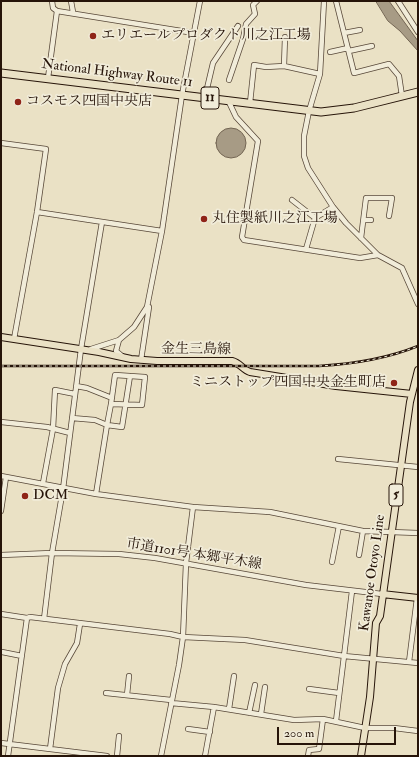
<!DOCTYPE html>
<meta charset="utf-8">
<style>
body{margin:0}
#map{position:relative;width:419px;height:757px;overflow:hidden;background:#eae1c5;font-family:"IM FELL Double Pica",serif}
canvas{display:block}
.frame{position:absolute;inset:0;border:2px solid #261409;pointer-events:none}
.scale{position:absolute;left:277px;top:727px;width:119px;height:18px;box-sizing:border-box;border:2px solid #261409;border-top:0;padding-left:5px;font-size:12px;line-height:14px;white-space:nowrap;color:#261409;-webkit-text-stroke:3px #f1ecd9;paint-order:stroke}
</style>
<div id="map">
<canvas width="419" height="757"></canvas>
<div class="frame"></div>
<div class="scale">200 m</div>
</div>
<script>
const context = document.querySelector('canvas').getContext('2d');
context.lineJoin = 'round';
function fillPath(path, color) { context.fillStyle = color; context.fill(path, 'evenodd'); }
function strokePath(path, color, width, dash) { context.strokeStyle = color; context.lineWidth = width; context.lineCap = dash ? 'butt' : 'round'; context.setLineDash(dash || []); context.stroke(path); }
function drawText(font, color, halo, rows, align = 'center') {
  context.font = font + ' "IM FELL Double Pica","Noto Serif JP",serif'; context.lineWidth = 3.5; context.setLineDash([]); context.textBaseline = 'middle'; context.strokeStyle = halo; context.fillStyle = color; for (const [text, x, y, turn = 0] of rows) {
    context.save(); context.translate(x, y); context.rotate((+turn || 0) * Math.PI / 180); context.textAlign = isNaN(turn) ? turn : align; if (halo) context.strokeText(text, 0, 0); context.fillText(text, 0, 0); context.restore();
  }
}
const water = new Path2D(`
 M376 1H389L418 41V51L400 31 388 21Z
 M216 143a15 15 0 1 1 30 0a15 15 0 1 1-30 0Z`);
fillPath(water, '#a79b85');
strokePath(water, '#736553', 1);
const minor = new Path2D(`
 M52 1 53 8 57 11 194 33
 M71 1 73 12
 M324 1 320 74 309 111 304 136V156L308 168 333 207 346 223 378 255 402 268 418 304
 M336 1 354 73 389 64 399 76 402 96
 M398 1 418 32
 M344 33 360 30
 M349 51 372 46
 M330 52 348 48
 M284 66 285 37
 M48 78 57 11
 M229 80 243 39 246 24 255 14 253 5 257 1
 M205 97 213 63 238 26
 M228 100 236 117 258 141 242 237 244 240 360 258 378 255
 M250 103 254 65 266 67 284 66 320 74
 M1 143 46 149 37 212 14 339
 M292 200 315 218 306 249
 M37 212 162 231
 M315 218 333 207
 M364 220H371
 M361 238 366 198H392L389 216
 M119 340 116 351 122 356
 M91 349 119 340 134 327 147 307 162 231 182 95 200 1
 M141 360 149 307
 M115 375 145 377 142 405 111 404Z
 M76 386 87 388 112 398
 M111 404 107 425 122 427 130 376
 M72 418 95 420 107 425 96 494
 M1 422 47 427 70 433
 M338 459 418 467
 M1 476 96 494 193 507 270 512 363 531 418 533
 M43 483 53 429 55 390 75 394
 M1 511 6 477
 M1 555 52 553 119 554 155 558 306 585 382 594
 M359 555 363 531
 M332 562 339 526
 M1 614 27 618
 M44 619 52 553 63 489 81 349 102 222
 M2 652 22 656
 M409 662 417 598
 M309 689 339 693
 M106 693 171 700
 M127 695 129 676
 M171 703 214 707 294 720 323 719 365 728H394L418 731
 M229 709 234 676
 M249 713 255 685
 M261 714 265 687
 M336 721 352 591
 M188 729 210 732
 M1 743 107 756
 M50 749 58 688 65 664 77 643 80 624
 M8 756 27 618 30 617 170 634 183 637 245 640 344 656 418 663
 M117 756 119 736
 M161 756 179 665 183 637 186 563 193 507
 M205 756 214 707
 M308 756 309 750 319 749 323 719`);
const major = new Path2D(`
 M1 337 99 352 131 359 157 361H232C240 363 243 370 250 372L336 386 412 394
 M382 594 418 598
 M361 756 370 697 376 623 380 616 410 402 418 370`);
const highway = new Path2D(`
 M1 73 321 112 354 108 418 92`);
strokePath(minor, '#574738', 6);
strokePath(major, '#261409', 8);
strokePath(highway, '#261409', 9);
strokePath(minor, '#f1ecd9', 4.5);
strokePath(major, '#eae1c5', 6);
strokePath(highway, '#eae1c5', 7);
const rail = new Path2D(`
 M1 366H319C353 364 386 359 418 346`);
strokePath(rail, '#261409', 2.5);
strokePath(rail, '#f1ecd9', 1, [3]);
for (const [x, y, r, color] of [
 [93,36,4,"#8f2418"],
 [18,102,4,"#8f2418"],
 [204,219,4,"#8f2418"],
 [394,383,4,"#8f2418"],
 [25,496,4,"#8f2418"]
]) { const dot = new Path2D(); dot.arc(x, y, r, 0, 2 * Math.PI); context.fillStyle = color; context.fill(dot); strokePath(dot, '#f1ecd9', 1.5); }
for (const [x, y, w] of [
 [210,98,18],
 [396,495,14]
]) { const box = new Path2D(); box.roundRect(x - w / 2, y - 11, w, 22, 3); context.fillStyle = '#f1ecd9'; context.fill(box); strokePath(box, '#261409', 1); }
drawText('bold 13px', '#261409', null, [
 ["11",210,98],
 ["5",396,495]
]);
drawText('14px', '#261409', '#f1ecd9', [
 ["エリエールプロダクト川之江工場",101,36],
 ["コスモス四国中央店",26,102],
 ["丸住製紙川之江工場",212,219],
 ["ミニストップ四国中央金生町店",386,383,"right"],
 ["DCM",33,496]
], 'left');
drawText('14px', '#261409', '#f1ecd9', [
 ["National Highway Route 11",117,74,7],
 ["金生三島線",196,350,1],
 ["市道1101号 本郷平木線",194,555,9],
 ["Kawanoe Otoyo Line",373,573,-82]
]);
</script>
